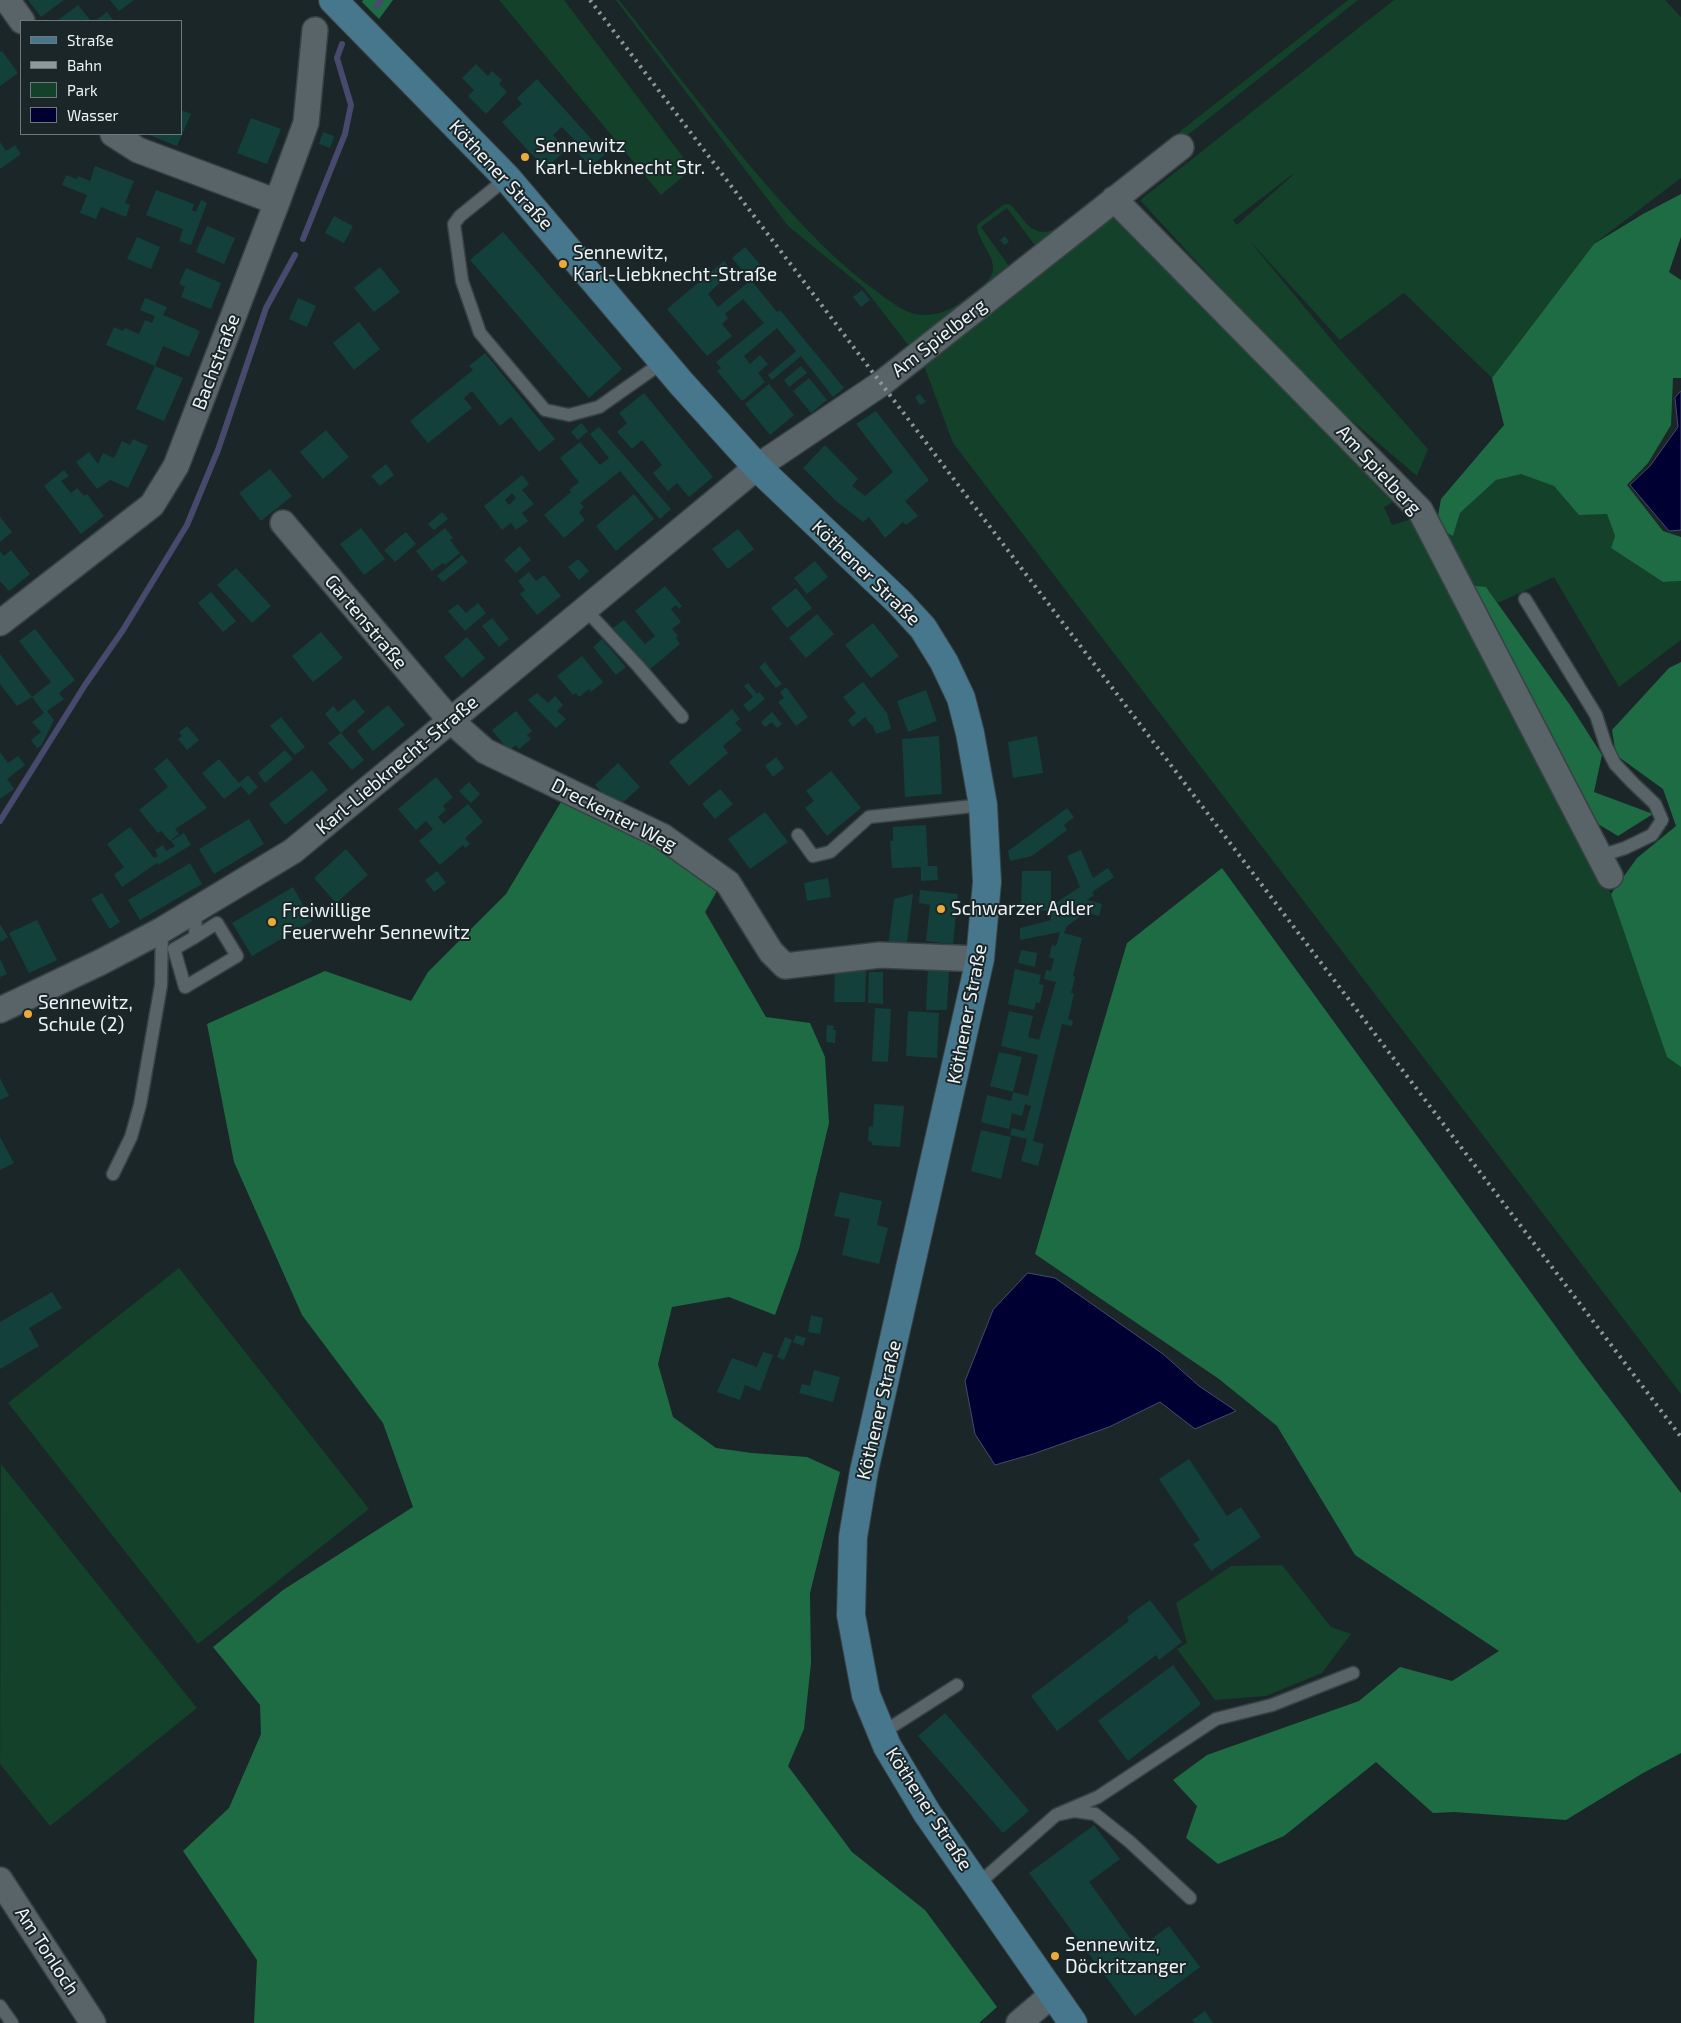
<!DOCTYPE html>
<meta charset="utf-8">
<style>
body{margin:0}
#map{position:relative;width:1681px;height:2023px;overflow:hidden;background:#1b2628;font-family:"Exo 2",sans-serif}
canvas{display:block}
.legend{position:absolute;left:20px;top:20px;width:162px;height:115px;box-sizing:border-box;background:#1b2628;border:1px solid #6f787a;margin:0;padding:6px 9px;list-style:none;font-size:15px;color:#edf4f6}
.legend li{display:flex;align-items:center;gap:10px;height:25px}
.legend b{width:25px;border:1px solid #6f787a}
</style>
<div id="map">
<canvas width="1681" height="2023"></canvas>
<ul class="legend">
<li><b style="height:6px;background:#46778d"></b>Straße</li>
<li><b style="height:6px;background:#8f989a"></b>Bahn</li>
<li><b style="height:14px;background:#134129"></b>Park</li>
<li><b style="height:14px;background:#000132"></b>Wasser</li>
</ul>
</div>
<script>
const context = document.querySelector('canvas').getContext('2d');
context.lineJoin = 'round';
function fillPath(path, color) { context.fillStyle = color; context.fill(path, 'evenodd'); }
function strokePath(path, color, width, dash) { context.strokeStyle = color; context.lineWidth = width; context.lineCap = dash ? 'butt' : 'round'; context.setLineDash(dash || []); context.stroke(path); }
function drawText(font, color, halo, rows, align = 'center') {
  context.font = font + ' "Exo 2",sans-serif'; context.lineWidth = 4; context.setLineDash([]); context.textBaseline = 'middle'; context.strokeStyle = halo; context.fillStyle = color; for (const [text, x, y, turn = 0] of rows) {
    context.save(); context.translate(x, y); context.rotate((+turn || 0) * Math.PI / 180); context.textAlign = isNaN(turn) ? turn : align; if (halo) context.strokeText(text, 0, 0); context.fillText(text, 0, 0); context.restore();
  }
}
fillPath(new Path2D(`
 M499 0H564L692 169 661 195Z
 M616 0H619C669 63 717 128 770 189 804 227 837 264 879 293 892 303 906 314 922 315 936 316 950 310 961 302 971 294 990 284 993 271 995 255 977 241 977 225L1003 205 1008 204 1012 206C1025 221 1033 239 1055 229L1348 0H1358L1040 252 1007 208 981 227 1014 273 913 351 864 288 788 226Z
 M1394 0H1665L1681 17V178L1594 244 1492 378 1404 293 1340 340 1249 240 1335 344 1428 449 1417 476 1310 385 1140 200ZM1293 174H1294L1237 225 1233 220Z
 M1120 218 1399 499 1384 507 1392 525 1419 517 1611 894 1667 1056 1681 1067V1394L953 443 923 363 1102 219Z
 M1521 473 1554 486 1579 514H1607L1615 536 1611 548 1663 582 1681 581V640L1619 687 1554 577 1498 603 1486 587 1472 595 1436 527 1453 536 1460 513 1496 480Z
 M179 1268 369 1509 198 1644 8 1403Z
 M1 1464 197 1708 50 1826 0 1764Z
 M1282 1565 1331 1627 1351 1634 1322 1673 1266 1696 1215 1700 1177 1649 1187 1643 1176 1603 1231 1566Z`), '#134129');
fillPath(new Path2D(`
 M363 0H393L379 19 362 2Z
 M1681 194V237L1669 272 1681 280V378H1673L1671 425 1648 463 1627 485 1663 531 1681 537V581L1663 582 1611 548 1615 536 1607 514 1579 515 1554 486 1521 474 1496 480 1460 513 1453 536 1436 527 1441 499 1504 425 1492 378 1594 244 1643 214Z
 M1475 586 1486 587 1570 705 1602 755 1594 792 1653 814 1618 836 1598 824 1582 809 1472 595Z
 M1681 662V1067L1667 1057 1611 894 1637 858 1676 826 1663 789 1616 755 1612 730 1669 668Z
 M564 797 652 838 721 884 705 912 766 1017 810 1023 825 1057 829 1123 799 1249 775 1315 729 1297 672 1307 658 1364 673 1417 716 1448 752 1453 807 1457 840 1472 810 1593 811 1663 804 1729 788 1766 852 1852 925 1910 997 2007 979 2023H254L257 1960 183 1851 229 1808 261 1734 260 1705 213 1647 283 1590 413 1507 383 1423 302 1315 234 1162 207 1024 325 971 411 1001 428 972 506 894Z
 M1222 868 1580 1360 1681 1493V1753L1643 1773 1566 1820 1454 1812 1433 1813 1376 1762 1284 1836 1218 1864 1186 1838 1197 1806 1173 1780 1207 1755 1359 1701 1400 1667 1452 1681 1499 1651 1355 1555 1277 1426 1219 1379 1035 1254 1127 943Z`), '#1e6c44');
const water = new Path2D(`
 M1681 391V530L1669 531 1630 485 1650 466 1678 427 1675 398Z
 M1028 1273 1055 1278 1163 1354 1199 1386 1236 1411 1195 1429 1160 1402 1109 1427 1033 1454 995 1465 975 1434 965 1381 993 1310Z`);
fillPath(water, '#000132');
strokePath(water, '#474a6d', 1);
strokePath(new Path2D(`
 M377 6 381 0
 M303 239 345 134 351 105 337 58 342 44
 M0 821 85 685 123 630 187 525 218 450 266 308 295 255`), '#474a6d', 6);
fillPath(new Path2D(`
 M28 0H64L41 17Z
 M110 0H134L119 11Z
 M78 5 91 21H57Z
 M107 12 114 21H95Z
 M2 51 18 73 0 86V52Z
 M476 64 488 76 492 71 502 80 499 84 507 92 486 114 468 96 474 90 462 78Z
 M537 79 605 154 591 167 572 147 577 143 562 127 553 135 566 150 545 169 502 122 522 104 517 98Z
 M181 110 191 114 177 146 147 134H181Z
 M251 118 281 129 267 164 237 153Z
 M323 132 334 136 330 148 319 144Z
 M0 142 6 151 15 145 21 154 0 169Z
 M95 166 134 181 125 203 130 205 126 217 101 207 96 219 80 213 87 195 62 185 66 175 77 179 78 176 90 181Z
 M156 190 194 204 192 210 196 212 201 200 207 203 191 245 179 241 183 229 146 215Z
 M334 216 353 226 344 243 325 233Z
 M207 226 235 238 224 264 196 252Z
 M503 232 622 369 589 398 470 260Z
 M1005 236 1009 242 1004 245 1000 240Z
 M137 237 160 247 151 269 127 259Z
 M745 247 764 269 751 280 732 258Z
 M724 261 732 271 708 294 718 307 751 280 777 312 780 310 844 388 833 397 801 356 772 380 768 375 796 351 777 328 744 356 750 364 760 355 768 364 758 373 765 382 742 401 717 371 721 368 716 362 764 323 743 299 725 314 728 318 722 324 732 336 707 356 667 309Z
 M380 267 400 292 374 312 354 288Z
 M186 268 221 283 211 309 181 297 185 287 179 284Z
 M862 290 870 300 861 307 853 297Z
 M145 298 167 307 163 315 200 331 189 357 163 346 155 366 106 345 114 327 123 331 125 328 139 334 145 320 152 323 155 316 140 310Z
 M298 298 316 306 307 327 289 319Z
 M359 322 380 349 354 370 333 343Z
 M485 353 555 439 539 452 511 417 500 426 472 391 464 398 472 408 428 443 410 421 473 370 469 366Z
 M155 366 183 378 164 421 136 409Z
 M801 366 807 373 789 387 784 380Z
 M809 378 827 400 811 413 793 391Z
 M769 384 794 415 770 435 745 404Z
 M644 393 713 477 689 497 677 483 668 491 653 473 662 465 642 440 632 449 617 432 627 423 619 413Z
 M920 394 926 402 920 405 915 397Z
 M876 411 929 480 905 501 918 516 906 525 903 522 885 538 869 517 863 522 836 501 803 468 825 445 858 479 852 486 865 496 893 472 856 424Z
 M581 423 588 431 578 440 571 432Z
 M599 427 671 509 660 519 620 471 580 503 584 507 579 512 585 520 564 538 544 515 571 492 569 490 579 482 560 458 580 442 600 465 609 458 590 434Z
 M326 430 349 457 323 479 300 452Z
 M133 439 148 446 128 488 110 480 97 489 76 462 89 452 98 464 103 453 114 458 122 441 130 445Z
 M386 464 394 475 380 486 371 476Z
 M270 469 292 496 261 521 239 493Z
 M64 470 69 476 61 481 71 493 77 488 84 496 87 494 104 516 81 534 44 486Z
 M522 475 529 484 522 490 534 504 522 513 528 521 516 530 511 523 502 530 484 506ZM512 493 516 498 509 505 505 500Z
 M634 494 654 519 616 551 596 526Z
 M442 512 448 519 434 530 428 524Z
 M0 517 12 532 0 542Z
 M361 528 385 559 364 575 340 544Z
 M445 528 453 538 450 540 460 553 445 565 443 563 432 571 416 551Z
 M738 529 754 549 728 569 712 549Z
 M406 532 416 544 395 562 384 550Z
 M520 546 531 560 516 573 504 560Z
 M11 550 30 574 9 591 0 581V551L4 556Z
 M462 555 468 562 443 582 437 576Z
 M578 559 589 571 579 580 568 567Z
 M815 561 828 577 807 594 794 578Z
 M236 568 271 606 252 623 217 585Z
 M529 572 536 581 544 575 561 596 537 615 520 594 525 590 518 581Z
 M665 586 682 606 679 609 676 605 671 609 681 622 672 629 678 636 676 638 680 644 649 670 613 628 624 620 645 644 655 636 635 611Z
 M796 588 812 608 787 628 771 608Z
 M211 592 236 621 223 632 198 603Z
 M478 603 486 613 465 631 448 611 458 604 466 613Z
 M817 614 834 634 806 658 789 638Z
 M492 618 509 639 499 647 482 626Z
 M873 623 899 656 871 678 845 645Z
 M35 629 75 680 59 693 64 699 47 711 54 720 41 746 37 748 31 740 41 732 32 722 44 713 32 697 51 682 19 641Z
 M321 632 343 658 313 682 292 656Z
 M467 637 485 658 462 678 444 657Z
 M602 639 626 667 616 675 593 647Z
 M0 654 32 697 17 706 0 684Z
 M582 656 603 682 591 692 589 689 579 697 576 693 573 695 557 676Z
 M765 662 782 684 776 688 759 667Z
 M863 682 887 713 891 729 876 734 872 724 871 725 865 717 853 727 848 720 856 713 843 697Z
 M748 683 757 694 759 692 765 699 749 712 743 705 753 697 744 686Z
 M786 687 808 717 796 726 778 702 784 698 780 692Z
 M926 690 937 721 908 732 897 701Z
 M537 693 548 703 555 696 563 705 557 711 566 719 556 728 528 700Z
 M354 699 365 712 341 733 325 714 333 706 338 712Z
 M388 705 405 725 373 751 357 731Z
 M732 709 740 719 735 723 742 730 723 746 728 753 689 786 669 762Z
 M516 711 532 731 527 735 531 739 519 749 516 745 509 751 492 730Z
 M772 712 782 724 777 728 772 722 765 727 761 722Z
 M281 717 305 747 295 755 270 726Z
 M187 726 199 740 187 750 178 739 182 736 179 732Z
 M341 733 364 760 352 770 328 743Z
 M939 736 942 794 905 797 902 739Z
 M1037 736 1043 773 1013 778 1008 742Z
 M285 750 293 759 265 783 258 773Z
 M0 752 8 763 18 756 25 765 7 779 14 789 0 799Z
 M776 757 784 768 773 777 765 766Z
 M167 758 207 808 175 829 179 834 170 841 161 831 158 833 139 810 168 787 154 769Z
 M219 759 239 783 248 775 258 787 249 795 241 786 224 799 202 773Z
 M618 763 640 787 617 808 595 785Z
 M312 770 328 790 285 825 269 804Z
 M831 771 861 808 827 836 805 808 814 801 806 791Z
 M436 777 453 797 443 806 446 810 438 817 444 824 468 804 483 822 465 838 470 844 465 848 463 845 440 865 419 841 433 829 426 821 416 830 398 809Z
 M469 782 480 794 471 803 459 791Z
 M720 789 733 804 715 819 702 804Z
 M1067 808 1074 817 1064 825 1067 830 1032 856 1010 861 1008 851Z
 M765 812 788 842 750 869 728 839Z
 M249 819 264 844 214 874 199 849Z
 M926 825 928 866H937L938 880 921 881V867L892 868 890 841H893V827Z
 M130 827 154 858 158 856 155 850 163 845 166 851 175 846 171 841 184 833 191 845 158 865 157 863 122 887 114 875 124 867 107 844Z
 M346 849 368 875 336 903 314 878Z
 M1081 850 1093 878 1108 868 1114 877 1092 892 1094 895 1087 900 1102 904 1099 916 1087 912 1067 926 1064 933 1082 938 1073 976 1075 977 1071 993 1074 994 1068 1019 1073 1021 1072 1026 1062 1024 1033 1141 1044 1144 1038 1166 1021 1161 1027 1139 1010 1135 1012 1128 1024 1131 1031 1106 1025 1104 1022 1116 1012 1113 1009 1129 981 1122 987 1095 1011 1101 1013 1092 1028 1096 1038 1055 1001 1046 1009 1011 1033 1016 1028 1037 1039 1040 1056 982 1044 979 1046 970 1051 971 1054 959 1049 957 1052 945 1056 946 1060 932 1020 940V928L1051 920V911L1021 910 1022 871H1051V906L1080 887 1067 856Z
 M190 863 202 884 140 920 128 900Z
 M437 871 446 883 434 892 425 880Z
 M828 878 831 897 807 901 804 883Z
 M293 887 312 921 252 956 232 923Z
 M920 890 958 894 953 944 926 941 930 905 919 903Z
 M102 893 120 922 110 929 91 899Z
 M913 894 906 950 888 948 894 899Z
 M37 920 57 960 29 973 9 933Z
 M0 924 8 937 1 942 0 940Z
 M1021 950 1037 953 1035 967 1018 963Z
 M0 959 7 974 0 977Z
 M928 967 949 968 947 1010H926Z
 M1015 969 1041 975 1039 984 1044 985 1040 1003 1036 1002 1034 1010 1008 1004Z
 M835 971H866L865 1002H834Z
 M869 972H883V1004L868 1003Z
 M875 1008 891 1009 888 1062 872 1061Z
 M908 1011 939 1013 937 1058 906 1056Z
 M827 1025 834 1026 833 1030H836L835 1043 826 1042Z
 M999 1052 1022 1057 1013 1092 990 1086Z
 M0 1078 9 1096 0 1100Z
 M874 1104 904 1106 900 1147 872 1145V1142L868 1141 869 1126 873 1127Z
 M981 1130 1011 1137 1001 1179 971 1171Z
 M0 1137 14 1163 0 1170Z
 M840 1192 882 1201 877 1225 888 1228 879 1264 842 1255 850 1219 834 1216Z
 M52 1292 62 1308 29 1328 39 1346 0 1369V1322Z
 M811 1315 823 1318 820 1334 808 1332Z
 M796 1335 806 1338 803 1346 793 1342Z
 M785 1337 792 1340 784 1360 777 1357Z
 M763 1352 773 1355 760 1391 745 1385 740 1400 717 1392 732 1358 757 1367Z
 M814 1370 840 1377 833 1402 799 1393 802 1384 810 1386Z
 M1189 1459 1227 1516 1241 1507 1261 1537 1211 1571 1193 1544 1200 1540 1159 1479Z
 M1150 1600 1182 1642 1159 1660 1156 1655 1057 1731 1031 1696 1129 1621 1127 1617Z
 M1173 1665 1201 1704 1128 1761 1098 1721Z
 M945 1713 1029 1811 1003 1833 918 1736Z
 M1094 1825 1120 1859 1089 1882 1138 1949 1169 1926 1200 1967 1135 2016 1029 1873Z
 M1205 2011 1213 2023H1194L1192 2020Z`), '#14403b');
const lane = new Path2D(`
 M507 178 460 216 454 224 462 281 480 333 545 410 569 415 599 407 663 362
 M1525 599 1596 715 1606 746 1615 764 1633 783 1655 804 1662 820 1652 835 1625 848 1600 856
 M585 609 638 666 682 717
 M798 835 813 856 830 852 869 817 983 805
 M195 937 174 949 185 987 237 956 217 923 195 937 196 910
 M113 1174 131 1137 140 1105 161 985 162 930
 M882 1733 957 1685
 M1056 1815 1098 1797 1216 1719 1272 1705 1353 1673
 M978 1884 1056 1815 1075 1811 1095 1814 1130 1842 1190 1898
 M0 2006 12 2023`);
const street = new Path2D(`
 M7 0 22 21
 M113 134 138 150 277 202
 M1114 199 1420 510 1610 876
 M283 523 450 720 485 751 662 836 728 883 771 952 785 966 880 955 980 959
 M0 623 152 505 176 466 277 202 306 123 315 30
 M0 1010 101 962 162 930 293 851 757 467 882 383 1181 147
 M0 1880 93 2023
 M1019 2023 1053 1994`);
const secondary = new Path2D(`
 M333 0 507 178 681 383 757 467 899 602 923 628 944 662 961 698 970 733 983 805 987 882 980 959 864 1471 853 1537 851 1615 866 1695 887 1746 927 1813 1073 2023`);
strokePath(lane, '#384143', 15);
strokePath(street, '#384143', 28);
strokePath(secondary, '#384143', 30);
strokePath(lane, '#586467', 12);
strokePath(street, '#586467', 25);
strokePath(secondary, '#46778d', 28);
strokePath(new Path2D(`
 M590 0 1681 1437`), '#8f989a', 4, [2.5, 5]);
for (const [x, y, r, color] of [
 [525,157,5,"#ebaa39"],
 [563,264,5,"#ebaa39"],
 [941,909,5,"#ebaa39"],
 [272,922,5,"#ebaa39"],
 [28,1014,5,"#ebaa39"],
 [1055,1956,5,"#ebaa39"]
]) { const dot = new Path2D(); dot.arc(x, y, r, 0, 2 * Math.PI); context.fillStyle = color; context.fill(dot); strokePath(dot, '#1b2628', 2); }
drawText('19px', '#edf4f6', '#1b2628', [
 ["Sennewitz",535,146],
 ["Karl-Liebknecht Str.",535,168],
 ["Sennewitz,",573,253],
 ["Karl-Liebknecht-Straße",573,275],
 ["Schwarzer Adler",951,909],
 ["Freiwillige",282,911],
 ["Feuerwehr Sennewitz",282,933],
 ["Sennewitz,",38,1003],
 ["Schule (2)",38,1025],
 ["Sennewitz,",1065,1945],
 ["Döckritzanger",1065,1967]
], 'left');
drawText('19px', '#edf4f6', '#1b2628', [
 ["Köthener Straße",501,175,47],
 ["Am Spielberg",939,338,-38],
 ["Bachstraße",216,362,-69],
 ["Am Spielberg",1379,470,47],
 ["Köthener Straße",866,573,44],
 ["Gartenstraße",366,622,50],
 ["Karl-Liebknecht-Straße",397,765,-40],
 ["Dreckenter Weg",614,815,27],
 ["Köthener Straße",967,1014,-79],
 ["Köthener Straße",879,1410,-77],
 ["Köthener Straße",929,1809,57],
 ["Am Tonloch",47,1951,57]
]);
</script>
